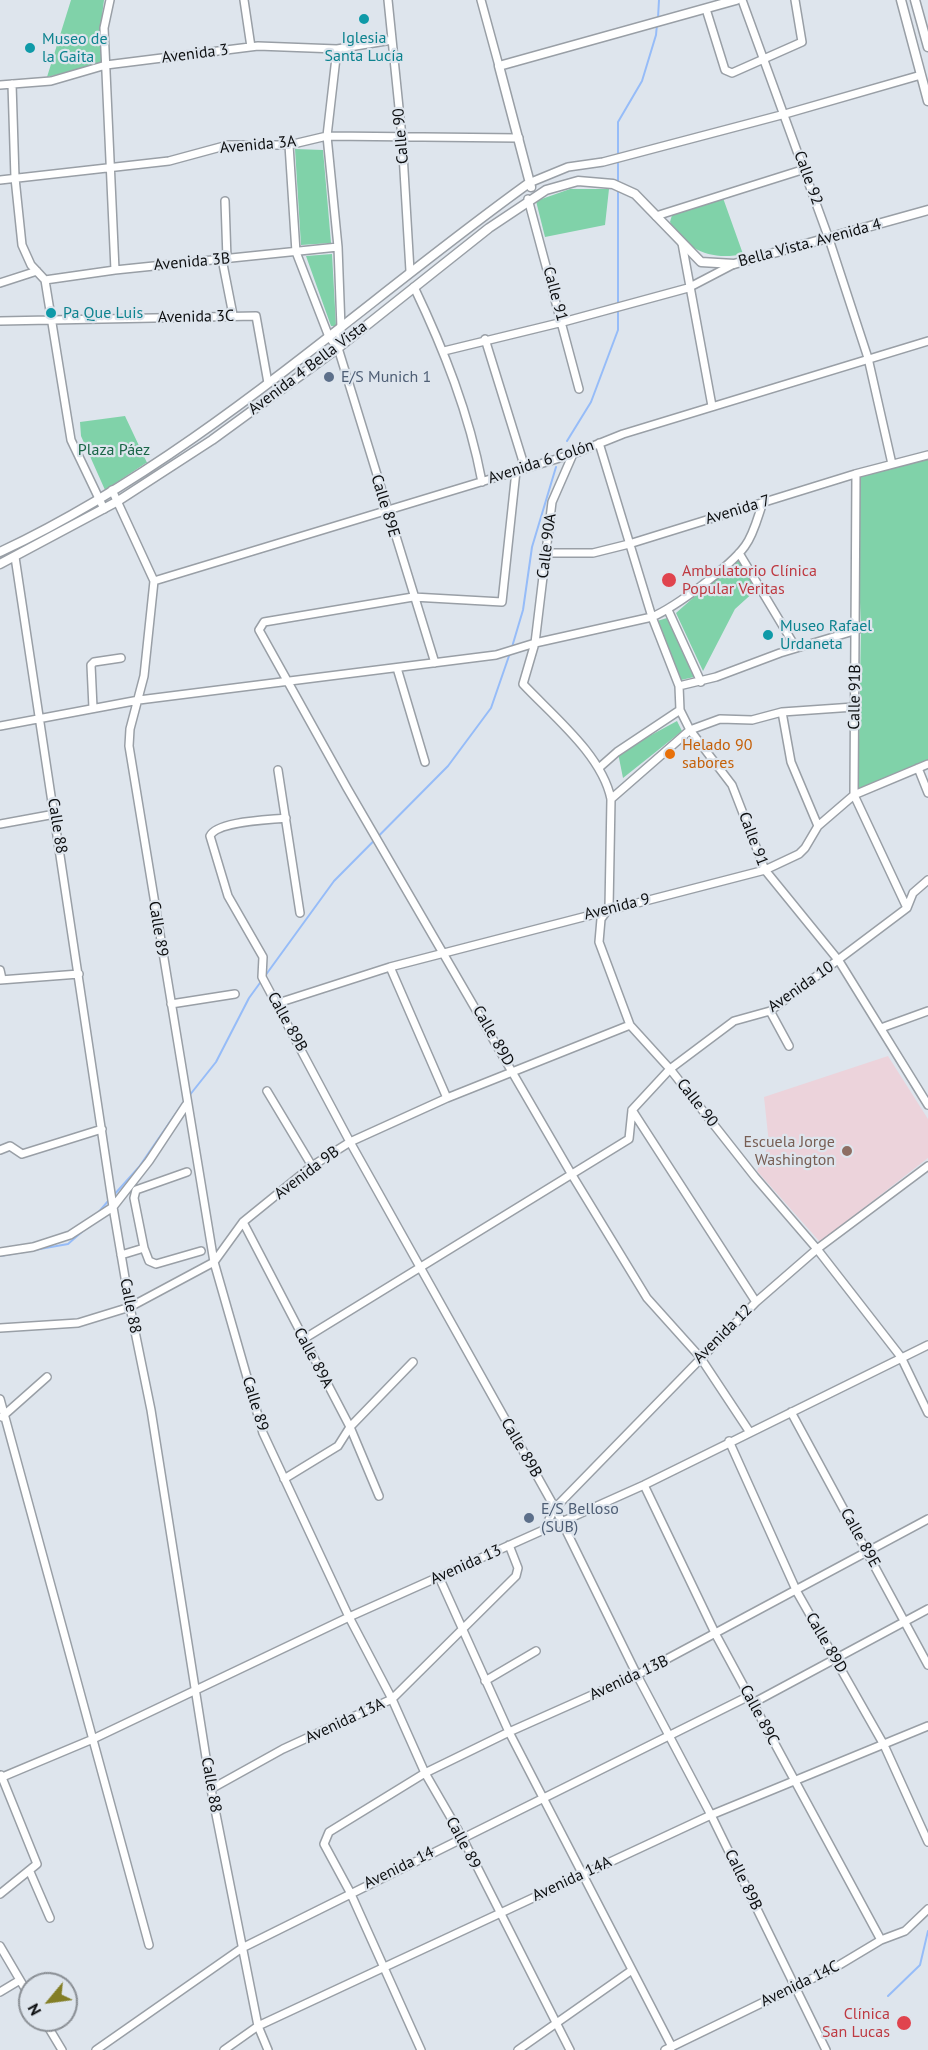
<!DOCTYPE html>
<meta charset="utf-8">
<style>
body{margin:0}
#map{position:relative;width:928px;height:2050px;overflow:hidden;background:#dee5ed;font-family:"PT Sans",sans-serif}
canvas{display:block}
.north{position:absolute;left:18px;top:1972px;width:60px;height:60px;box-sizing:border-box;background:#dee5ed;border:2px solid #8a8f95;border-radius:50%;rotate:241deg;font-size:16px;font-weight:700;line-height:24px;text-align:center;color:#0d0f11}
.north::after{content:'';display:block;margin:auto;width:21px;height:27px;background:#837e25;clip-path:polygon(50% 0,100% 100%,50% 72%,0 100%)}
</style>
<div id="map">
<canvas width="928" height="2050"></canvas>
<div class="north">N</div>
</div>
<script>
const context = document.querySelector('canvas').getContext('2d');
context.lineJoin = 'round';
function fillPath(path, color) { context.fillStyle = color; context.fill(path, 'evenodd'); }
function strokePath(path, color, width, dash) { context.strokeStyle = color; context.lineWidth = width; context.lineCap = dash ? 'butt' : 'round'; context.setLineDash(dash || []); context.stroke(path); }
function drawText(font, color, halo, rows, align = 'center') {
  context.font = font + ' "PT Sans",sans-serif'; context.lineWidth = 4.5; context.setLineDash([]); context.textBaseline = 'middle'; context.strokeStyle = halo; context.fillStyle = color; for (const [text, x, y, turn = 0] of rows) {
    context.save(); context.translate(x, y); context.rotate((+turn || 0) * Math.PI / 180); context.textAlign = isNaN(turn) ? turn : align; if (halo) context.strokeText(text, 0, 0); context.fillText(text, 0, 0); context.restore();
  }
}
fillPath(new Path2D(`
 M888 1056 928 1119V1158L820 1242 757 1171 769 1144 764 1097Z`), '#ecd3db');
fillPath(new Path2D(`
 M71 0H104L101 24 104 63 47 77Z
 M295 149 323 150 331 243 301 245Z
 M570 189H609L605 225 545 237 536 201Z
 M723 198 743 254C712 261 685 250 670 222L672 215Z
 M332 254 336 326H331L306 256Z
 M125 416 149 467 146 463 105 490 81 436 80 422Z
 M928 456V760L858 797 861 628 855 476Z
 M738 558 756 590 735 609 703 671 676 613Z
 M667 618 694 677 681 680 657 621Z
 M677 721 682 731 623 778 618 753Z`), '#80d2a9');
strokePath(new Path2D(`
 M658 18 659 0
 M618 183V122L642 81 656 35 657 24
 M567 441 591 402 618 330V189
 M512 647 523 610 532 547 556 467
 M189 1096 216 1062 249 998 334 881 448 766 491 708 510 653
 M113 1196 139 1167 185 1100
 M97 1214 109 1200
 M0 1256 68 1244 84 1230
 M888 1996 920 1965 928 1931`), '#96bcf8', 2);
const minor = new Path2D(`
 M110 0 104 28 115 270
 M244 0 251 47
 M388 0 402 137 410 271
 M481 0 499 66
 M742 0 829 239 868 358 892 464
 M706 9 725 70 732 73 802 42 795 0
 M337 49 327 136 338 247 341 328 338 348 435 663
 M12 84 15 178 22 245 31 265 45 280 71 440 104 509
 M0 85 51 81 106 65 258 46 337 49 392 40
 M289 145 296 252 329 337 338 348
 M0 180 169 161 228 145H289L327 136 519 138
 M529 183 568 167 603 162 785 114 921 75
 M528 199 579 389
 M225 201 227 259
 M656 216 805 169
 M682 243 712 406
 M222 259 233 315
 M45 280 115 270 338 247
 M0 283 37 271
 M414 287C444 350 469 413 482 482
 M0 321 256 316 268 383
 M485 339 525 468
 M444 351 563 322 688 288 734 264
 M599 443 652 617 679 686 680 710 690 730 732 785 765 870 839 961 928 1105
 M573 454 552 502 535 643 523 684C553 716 602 755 611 799L609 908 601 919 599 942 630 1025 670 1069 755 1177 817 1249 901 1357 928 1413
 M516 471 502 602 413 597 264 622 259 630 347 788 572 1175 647 1298 700 1357 749 1431
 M856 474 854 795 907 908
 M112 490 154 581 144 676 130 729 129 746 214 1262 263 1433 349 1617 392 1699 425 1773 462 1837 570 2050
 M546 553H593L629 544 855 474 928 455
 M739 553 796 648
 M15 557 113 1207 130 1307 151 1410 211 1789 258 2026 268 2050
 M154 581 573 454 623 434 928 341
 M668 610 701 682
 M397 668 425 762
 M679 686 716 677 780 653 857 630
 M93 708 91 665 94 662 121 658
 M782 712 791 762 818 826
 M0 726 139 700 496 655 535 643 652 617C675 607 730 567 745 546 754 534 758 516 763 502
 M600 767 617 752 680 710
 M918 768 928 793
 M278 770 300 913
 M611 799 690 730 720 719 752 720 782 712 854 707
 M286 818C269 820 217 821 210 836L228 896 263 957 262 977 350 1142 555 1508 637 1675 711 1815 826 2050
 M0 824 55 814
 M390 967 447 1098
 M0 970 2 979
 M0 980 79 974
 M278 1003 390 967 765 870 799 854 805 848 818 826 854 795 928 764
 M171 1004 235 994
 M770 1011 789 1046
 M881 1028 928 1011
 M267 1091 312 1166
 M632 1110 756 1302
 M0 1150 10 1146 22 1154 102 1129
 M243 1222 350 1427 379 1496
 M144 1248 149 1261 156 1264 201 1251
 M0 1252 33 1247 70 1235 113 1207 149 1161 186 1105
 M121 1255 144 1248 134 1198 136 1190 187 1172
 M0 1328 78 1323 130 1307 214 1262 243 1222 312 1166 350 1142 447 1098 630 1025
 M302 1340 629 1139 632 1110 670 1069 734 1021 770 1011 907 908 913 893 928 880
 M0 1399 149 1945
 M791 1412 928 1665
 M2 1417 47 1377
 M729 1441 797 1592 884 1745 928 1842
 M284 1479 338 1446 350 1427 413 1362
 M644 1485 716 1635 881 1940
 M544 1529 555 1508 756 1302 817 1249 928 1166
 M439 1577 509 1732 672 2047
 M485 1681 536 1651
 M753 1703 928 1609
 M0 1778 93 1739 349 1617 644 1485 928 1345
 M211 1789 283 1749 392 1699 516 1576 518 1568 509 1545
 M30 1872 50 1918
 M0 1894 37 1864 1 1775
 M0 1946 30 1997
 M0 1992 20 1980
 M44 2020 62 2050
 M96 2050 242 1948 749 1696
 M224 2050 258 2026 711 1815 928 1726
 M421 2050 350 1892 324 1844 329 1832 425 1773 509 1732 637 1675 928 1519
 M518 2050 632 1970
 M665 2050 836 1967 881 1940 905 1931 928 1909`);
const tertiary = new Path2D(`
 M901 0 928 101
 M915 0 928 47
 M531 187 499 66 736 0
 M0 552C196 460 355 308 529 183
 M0 564 118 501 212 440 338 348 489 228 546 190 578 181 613 184 635 194 701 262 734 264 928 210`);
strokePath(minor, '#999fa6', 10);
strokePath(tertiary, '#999fa6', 11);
strokePath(minor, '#fff', 7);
strokePath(tertiary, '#fff', 8);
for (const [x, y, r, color] of [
 [364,19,6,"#0f9aa8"],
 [30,48,6,"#0f9aa8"],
 [51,313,6,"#0f9aa8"],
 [329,377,6,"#5c6f8a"],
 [669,580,8,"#e0444e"],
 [768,635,6,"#0f9aa8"],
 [670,754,6,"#e8710a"],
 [847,1151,6,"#8d6e63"],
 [529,1518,6,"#5c6f8a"],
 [904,2023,8,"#e0444e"]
]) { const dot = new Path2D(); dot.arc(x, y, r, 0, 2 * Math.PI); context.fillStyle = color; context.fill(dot); strokePath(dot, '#dee5ed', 2); }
drawText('16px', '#0d838f', '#dee5ed', [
 ["Iglesia",364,38,"center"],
 ["Santa Lucía",364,56,"center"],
 ["Museo de",42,39],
 ["la Gaita",42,57],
 ["Pa Que Luis",63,313],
 ["Museo Rafael",780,626],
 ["Urdaneta",780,644]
], 'left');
drawText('16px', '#0d0f11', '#dee5ed', [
 ["Avenida 3",195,54,-7],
 ["Calle 90",401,136,-95],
 ["Avenida 3A",258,145,-5],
 ["Calle 92",808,178,70],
 ["Bella Vista. Avenida 4",810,243,-15],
 ["Avenida 3B",192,262,-5],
 ["Calle 91",555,294,75],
 ["Avenida 3C",196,317,-1],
 ["Avenida 4 Bella Vista",308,368,-37],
 ["Avenida 6 Colón",541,462,-18],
 ["Calle 89E",385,506,73],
 ["Avenida 7",738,510,-17],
 ["Calle 90A",547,546,-83],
 ["Calle 91B",855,697,-89],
 ["Calle 88",57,826,81],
 ["Calle 91",753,839,69],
 ["Avenida 9",617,907,-14],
 ["Calle 89",158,929,81],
 ["Avenida 10",801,987,-35],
 ["Calle 89B",287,1022,61],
 ["Calle 89D",493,1036,60],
 ["Calle 90",697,1103,52],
 ["Avenida 9B",307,1173,-37],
 ["Calle 88",130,1306,79],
 ["Avenida 12",723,1334,-45],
 ["Calle 89A",313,1358,62],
 ["Calle 89",255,1404,73],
 ["Calle 89B",521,1448,60],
 ["Calle 89E",860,1538,61],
 ["Avenida 13",466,1565,-24],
 ["Calle 89D",826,1643,60],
 ["Avenida 13B",629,1678,-25],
 ["Calle 89C",759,1715,62],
 ["Avenida 13A",345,1721,-25],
 ["Calle 88",211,1785,80],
 ["Calle 89",463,1843,62],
 ["Avenida 14",399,1868,-26],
 ["Avenida 14A",572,1879,-25],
 ["Calle 89B",743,1880,64],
 ["Avenida 14C",800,1984,-26]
]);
drawText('16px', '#4e5e75', '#dee5ed', [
 ["E/S Munich 1",341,377],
 ["E/S Belloso",541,1509],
 ["(SUB)",541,1527]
], 'left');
drawText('16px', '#1a6647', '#dee5ed', [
 ["Plaza Páez",114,450]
]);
drawText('16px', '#be3a42', '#dee5ed', [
 ["Ambulatorio Clínica",682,571],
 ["Popular Veritas",682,589],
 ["Clínica",890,2014,"right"],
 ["San Lucas",890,2032,"right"]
], 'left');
drawText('16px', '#c56008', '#dee5ed', [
 ["Helado 90",682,745],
 ["sabores",682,763]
], 'left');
drawText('16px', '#785e54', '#dee5ed', [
 ["Escuela Jorge",835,1142],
 ["Washington",835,1160]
], 'right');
</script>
